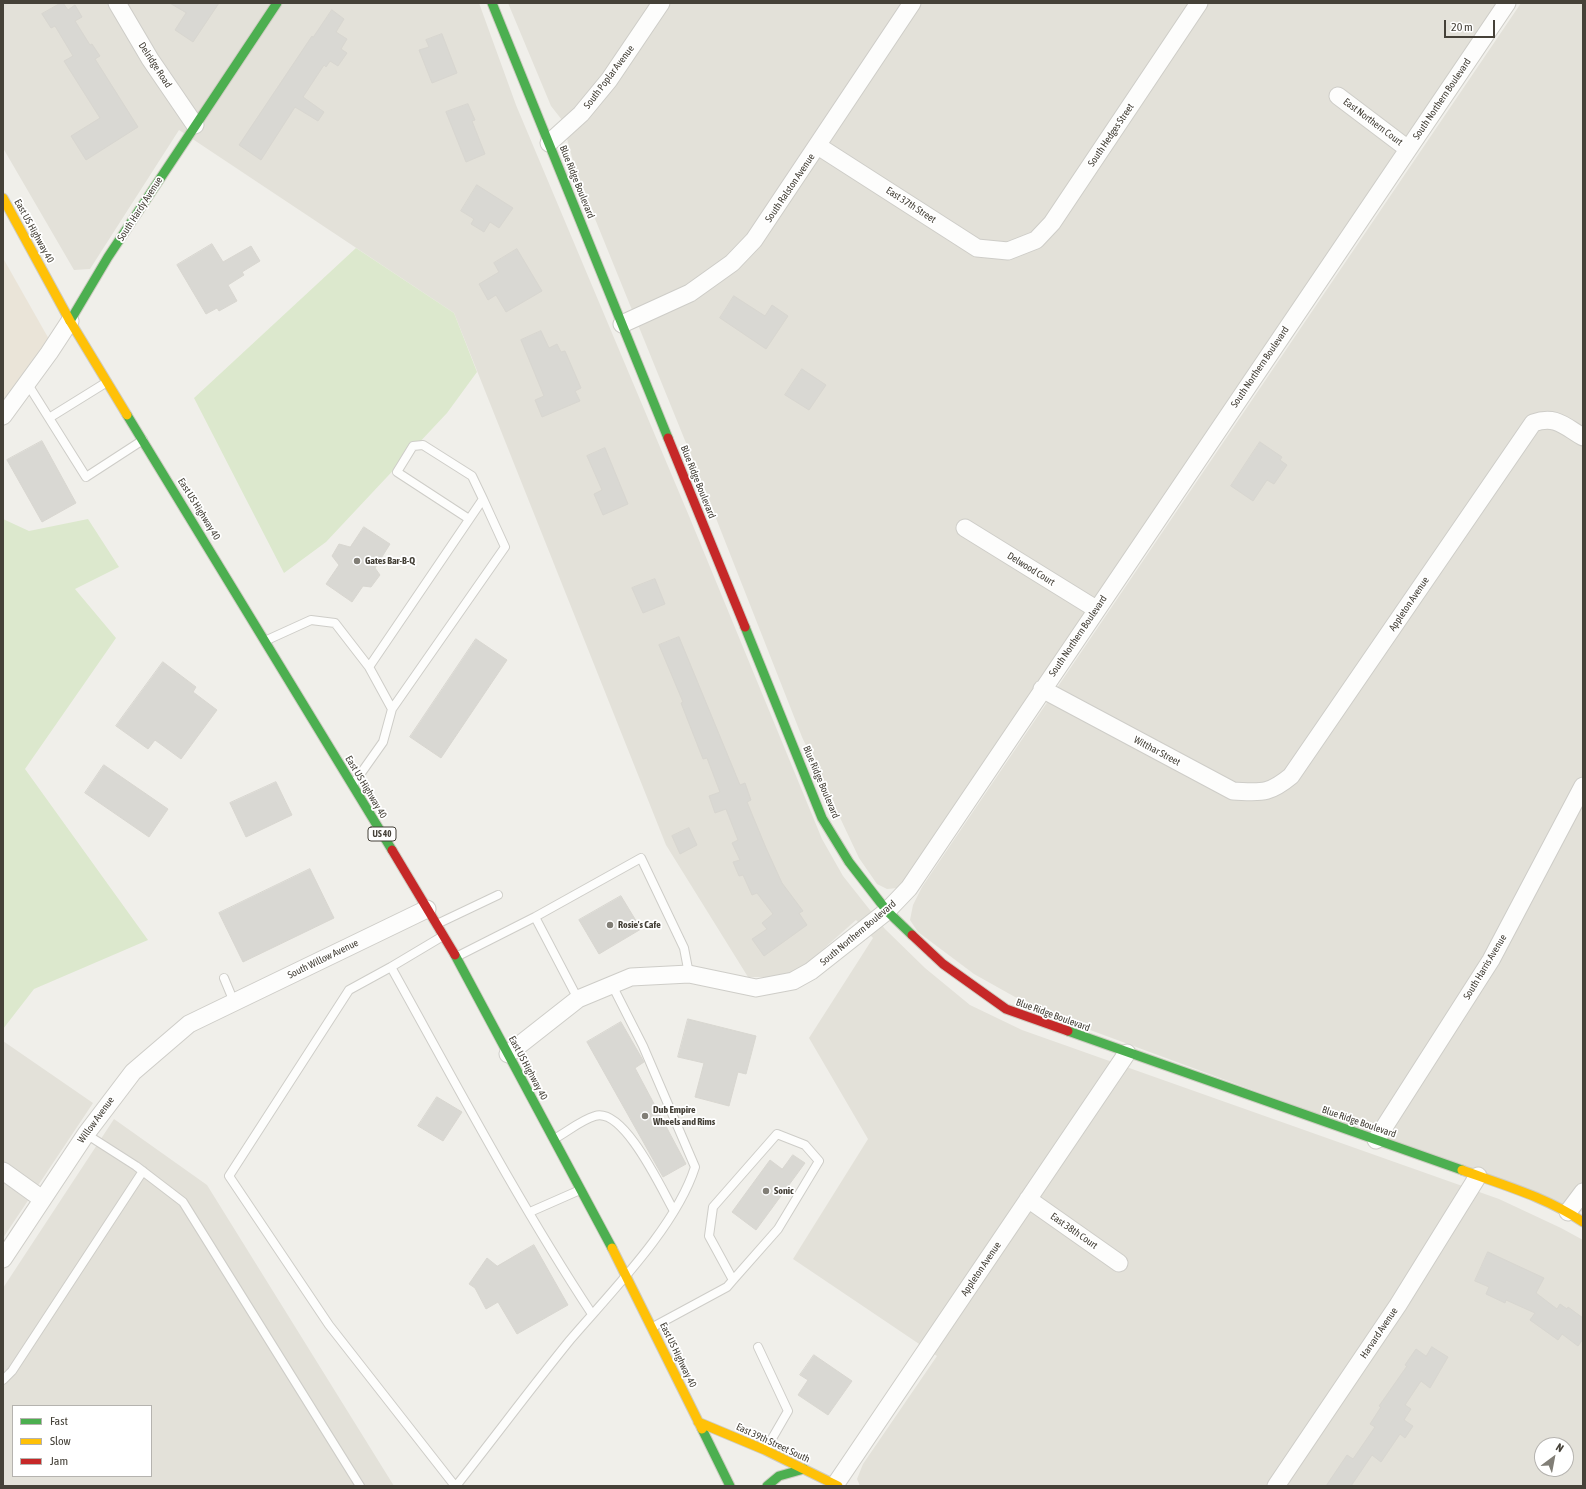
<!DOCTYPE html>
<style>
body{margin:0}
#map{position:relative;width:1586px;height:1489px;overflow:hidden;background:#f0efea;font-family:"Asap Condensed",sans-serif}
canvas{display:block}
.frame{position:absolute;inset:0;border:4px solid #454138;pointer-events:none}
.legend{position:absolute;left:12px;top:1405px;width:140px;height:72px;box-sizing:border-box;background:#fff;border:1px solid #b5b3af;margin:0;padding:5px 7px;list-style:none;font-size:12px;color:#454138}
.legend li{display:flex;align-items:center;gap:8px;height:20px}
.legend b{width:20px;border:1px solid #b5b3af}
.north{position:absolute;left:1534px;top:1437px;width:40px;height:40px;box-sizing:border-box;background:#fff;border:1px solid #b5b3af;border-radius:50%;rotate:32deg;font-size:11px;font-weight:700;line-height:16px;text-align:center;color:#454138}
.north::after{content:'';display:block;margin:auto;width:14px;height:18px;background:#817e76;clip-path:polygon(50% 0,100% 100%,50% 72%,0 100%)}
.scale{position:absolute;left:1444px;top:20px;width:51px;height:18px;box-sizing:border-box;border:2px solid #454138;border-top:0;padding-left:5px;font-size:12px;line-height:14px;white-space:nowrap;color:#454138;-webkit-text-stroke:3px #fff;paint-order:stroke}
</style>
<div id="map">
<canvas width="1586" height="1489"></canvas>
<div class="frame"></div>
<ul class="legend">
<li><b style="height:5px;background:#4caf50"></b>Fast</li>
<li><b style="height:5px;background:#ffc107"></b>Slow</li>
<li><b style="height:5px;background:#c62828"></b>Jam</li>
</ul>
<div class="north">N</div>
<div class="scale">20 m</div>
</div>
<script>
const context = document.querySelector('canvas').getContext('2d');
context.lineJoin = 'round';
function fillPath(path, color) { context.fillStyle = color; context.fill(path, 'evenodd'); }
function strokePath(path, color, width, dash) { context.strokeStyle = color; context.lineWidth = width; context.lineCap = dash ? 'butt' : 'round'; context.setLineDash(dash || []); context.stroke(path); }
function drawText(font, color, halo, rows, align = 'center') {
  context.font = font + ' "Asap Condensed",sans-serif'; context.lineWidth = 3.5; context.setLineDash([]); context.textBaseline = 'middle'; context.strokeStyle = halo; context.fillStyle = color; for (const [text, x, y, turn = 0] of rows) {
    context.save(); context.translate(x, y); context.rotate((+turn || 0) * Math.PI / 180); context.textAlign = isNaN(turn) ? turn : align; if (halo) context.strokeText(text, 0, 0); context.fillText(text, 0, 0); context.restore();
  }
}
fillPath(new Path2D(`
 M3 3H479L516 105 689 516 822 839 843 876 885 929 925 968 970 1005 1022 1030 1499 1199 1561 1228 1583 1240V1486H860L857 1479 863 1464 937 1356 793 1259 868 1139 809 1038 873 938 856 920 802 968 779 977H748L666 845 454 313 179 130 90 269 74 270 3 148ZM1542 1445H1566V1469H1542Z
 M508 3H1499L909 874 898 888 887 889 877 884 859 858 802 737 699 475 576 172 562 120 551 106Z
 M1521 3H1583V1212L1082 1027 1015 997 974 974 918 932 910 920 913 905 922 887Z
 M3 1041 93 1103 3 1238Z
 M114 1119 207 1185 394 1486H3V1288ZM13 1406H151V1476H13Z`), '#e3e1d9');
fillPath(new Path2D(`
 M3 258 50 341 3 401Z`), '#eae4d8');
fillPath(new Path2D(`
 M356 248 454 313 477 372 447 413 326 542 284 573 194 398Z
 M3 519 29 531 88 519 119 567 75 589 116 638 25 769 148 940 34 989 3 1029Z`), '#dce8cd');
const building = new Path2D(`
 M61 3H63L68 10 75 5 82 17 75 21 90 45 92 44 100 56 95 59 138 127 86 160 71 136 100 118 64 61 73 56 55 26 51 28 42 14Z
 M170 3H219L193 42 175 30 186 13Z
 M332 10 344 19 336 32 347 39 341 49 347 53 338 66 330 61 326 67 324 65 303 97 324 112 318 121 295 107 261 160 239 145 312 36 313 37Z
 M442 34 457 73 432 83 419 50 429 47 426 40Z
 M468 104 475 120 472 121 485 154 466 162 446 112Z
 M477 185 513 208 499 228 490 222 484 232 471 224 474 219 461 211Z
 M212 244 223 262 251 246 260 261 242 272 244 275 228 285 237 301 219 311 217 308 206 314 177 265Z
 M517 249 542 291 506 312 496 295 488 300 479 284 499 272 494 263Z
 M734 296 765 316 772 305 788 316 766 349 720 318Z
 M541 331 549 348 557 344 561 352 565 351 581 388 575 391 580 401 542 417 535 400 544 396 521 340Z
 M802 369 826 385 809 410 785 395Z
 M42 441 76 503 42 522 7 460Z
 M1260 442 1282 457 1280 460 1287 465 1274 484 1267 480 1253 501 1231 486Z
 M605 448 628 504 603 515 594 494 602 490 587 456Z
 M364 527 390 544 375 568 380 575 371 587 363 586 352 602 326 584 339 565 332 556 339 544 350 547Z
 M655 579 665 604 643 613 632 588Z
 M679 637 740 785 745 783 751 800 747 802 766 848 782 883 803 911 799 913 807 925 764 956 752 939 767 929 762 923 773 914 757 893 752 895 743 875 739 876 733 862 740 860 732 843 738 840 726 809 715 813 709 796 720 792 707 758 703 759 681 703 683 702 659 645Z
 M476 639 507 660 441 758 410 737Z
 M163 662 196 687 193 692 217 710 181 759 155 740 148 749 116 726Z
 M104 765 168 809 149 837 85 793Z
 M276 782 292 815 246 837 230 803Z
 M689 828 697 845 680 854 672 836Z
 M310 869 334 918 243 962 219 913Z
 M621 896 641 929 599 954 579 920Z
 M688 1019 756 1036 746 1074 738 1072 729 1106 695 1097 704 1063 678 1057Z
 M621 1022 644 1062 635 1068 686 1164 663 1177 587 1042Z
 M437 1097 462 1112 443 1141 418 1126Z
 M793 1155 805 1163 756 1230 732 1212 770 1160 782 1169Z
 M534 1245 568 1305 517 1334 498 1302 486 1309 475 1288 469 1284 487 1258 497 1266Z
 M1488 1252 1544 1278 1536 1293 1557 1309 1560 1304 1567 1309 1568 1307 1583 1318V1339L1578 1346 1562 1334 1558 1340 1530 1320 1535 1313 1506 1300 1505 1303 1486 1294 1489 1287 1475 1281Z
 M1432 1347 1448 1357 1430 1388 1421 1381 1405 1405 1411 1409 1404 1420 1413 1426 1405 1438 1400 1434 1381 1462 1372 1455 1351 1486H1326L1347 1455 1353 1459 1375 1427 1370 1424 1381 1407 1379 1406 1407 1366 1405 1365 1416 1349 1426 1356Z
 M814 1355 852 1381 828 1415 798 1395 808 1380 800 1375Z`);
fillPath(building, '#d9d8d3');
strokePath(building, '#d8d6d0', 1);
const lane = new Path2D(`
 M27 383 86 477 143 440
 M49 418 107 382
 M469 519 397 472 413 446 423 445 472 476 483 499
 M267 640 311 620 335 623 369 667 392 709
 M354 783 383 742 392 709 505 547 483 499 369 667
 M535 917 578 999
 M437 924 498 895
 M443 936 391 967 349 990 229 1176 329 1325 455 1486
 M456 957 535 917 641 858 684 948 689 974
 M391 967C456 1084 519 1203 592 1314
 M224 978 234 1002
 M86 1134 136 1166 183 1202 360 1486
 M554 1139C567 1132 581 1120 595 1116 624 1107 662 1190 674 1211
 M530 1212 580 1190
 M653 1327 727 1287 733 1280 778 1229 819 1161 805 1145 777 1134 713 1207 709 1236 733 1280
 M758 1347 788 1411 766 1449
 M3 1380 12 1371 143 1171
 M456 1486C494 1438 531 1388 570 1340 611 1292 676 1227 695 1167L643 1046 612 985`);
const street = new Path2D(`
 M117 3 150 59 195 125
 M1338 96 1408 149
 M549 143 581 114 609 80 661 3
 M818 146 977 248 1008 251 1036 240 1052 223 1199 3
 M622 324 690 293 732 263 754 240 912 3
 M3 416 49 353 70 321
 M965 528 1096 609
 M1042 689 1233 791C1261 792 1268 795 1291 776L1533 423C1556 415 1564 426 1583 437
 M508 1054 578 999 631 977 689 974 756 988 793 981 811 971 887 911 909 888 1507 3
 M1376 1140 1491 960 1583 786
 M3 1171 42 1199
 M1028 1199 1119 1263
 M1568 1212 1583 1192
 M3 1259 86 1134 133 1072 189 1024 427 909
 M835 1485 1127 1053
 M1276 1486 1398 1305 1478 1176`);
const fast = new Path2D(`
 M492 3 668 438
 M70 321 108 257 277 3
 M127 415 392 850
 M745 627 822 818 849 862 887 911 912 935
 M455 955 612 1248
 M1068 1031 1462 1170
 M702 1429 730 1486
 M767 1486 779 1476 804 1469`);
const slow = new Path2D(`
 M3 198 70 321 127 415
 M1462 1170C1503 1185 1546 1197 1583 1222
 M612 1248 702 1429
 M698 1422 765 1450 838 1486`);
const jam = new Path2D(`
 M668 438 745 627
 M392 850 455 955
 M912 935 943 964 1006 1009 1068 1031`);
strokePath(lane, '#cecdc8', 10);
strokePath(street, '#cecdc8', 19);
strokePath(fast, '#ceccc2', 11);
strokePath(slow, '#ceccc2', 11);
strokePath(jam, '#ceccc2', 11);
strokePath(lane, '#fdfdfc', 8);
strokePath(street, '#fdfdfc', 17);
strokePath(fast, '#4caf50', 9);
strokePath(slow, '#ffc107', 9);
strokePath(jam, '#c62828', 9);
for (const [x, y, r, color] of [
 [357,561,4,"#817e76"],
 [610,925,4,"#817e76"],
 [645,1116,4,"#817e76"],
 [766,1191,4,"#817e76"]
]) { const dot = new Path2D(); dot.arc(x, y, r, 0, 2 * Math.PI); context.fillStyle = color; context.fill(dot); strokePath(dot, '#fff', 1.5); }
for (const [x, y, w] of [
 [382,834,28]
]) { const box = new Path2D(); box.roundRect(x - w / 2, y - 7, w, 14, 3); context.fillStyle = '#fff'; context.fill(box); strokePath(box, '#454138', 1); }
drawText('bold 9px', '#454138', null, [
 ["US 40",382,834]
]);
drawText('10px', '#454138', '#fff', [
 ["Delridge Road",155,65,57],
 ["South Poplar Avenue",609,77,-53],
 ["South Northern Boulevard",1442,99,-56],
 ["East Northern Court",1373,122,37],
 ["South Hedges Street",1111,135,-56],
 ["Blue Ridge Boulevard",577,182,68],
 ["South Ralston Avenue",790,188,-56],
 ["East 37th Street",911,205,33],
 ["South Hardy Avenue",140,209,-57],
 ["East US Highway 40",34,231,61],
 ["South Northern Boulevard",1260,367,-56],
 ["Blue Ridge Boulevard",698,482,68],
 ["East US Highway 40",199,509,58],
 ["Delwood Court",1031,569,32],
 ["Appleton Avenue",1409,604,-56],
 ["South Northern Boulevard",1078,636,-56],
 ["Witthar Street",1157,751,28],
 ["Blue Ridge Boulevard",821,782,67],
 ["East US Highway 40",366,787,59],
 ["South Northern Boulevard",858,933,-40],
 ["South Willow Avenue",323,959,-26],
 ["South Harris Avenue",1485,967,-59],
 ["Blue Ridge Boulevard",1053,1015,20],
 ["East US Highway 40",528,1068,62],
 ["Willow Avenue",96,1120,-54],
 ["Blue Ridge Boulevard",1359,1122,19],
 ["East 38th Court",1074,1231,35],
 ["Appleton Avenue",981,1269,-56],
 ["Harvard Avenue",1379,1333,-56],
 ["East US Highway 40",678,1355,64],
 ["East 39th Street South",773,1443,25]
]);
drawText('bold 10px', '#454138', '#fff', [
 ["Gates Bar-B-Q",365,561],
 ["Rosie's Cafe",618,925],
 ["Dub Empire",653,1110],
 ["Wheels and Rims",653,1122],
 ["Sonic",774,1191]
], 'left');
</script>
